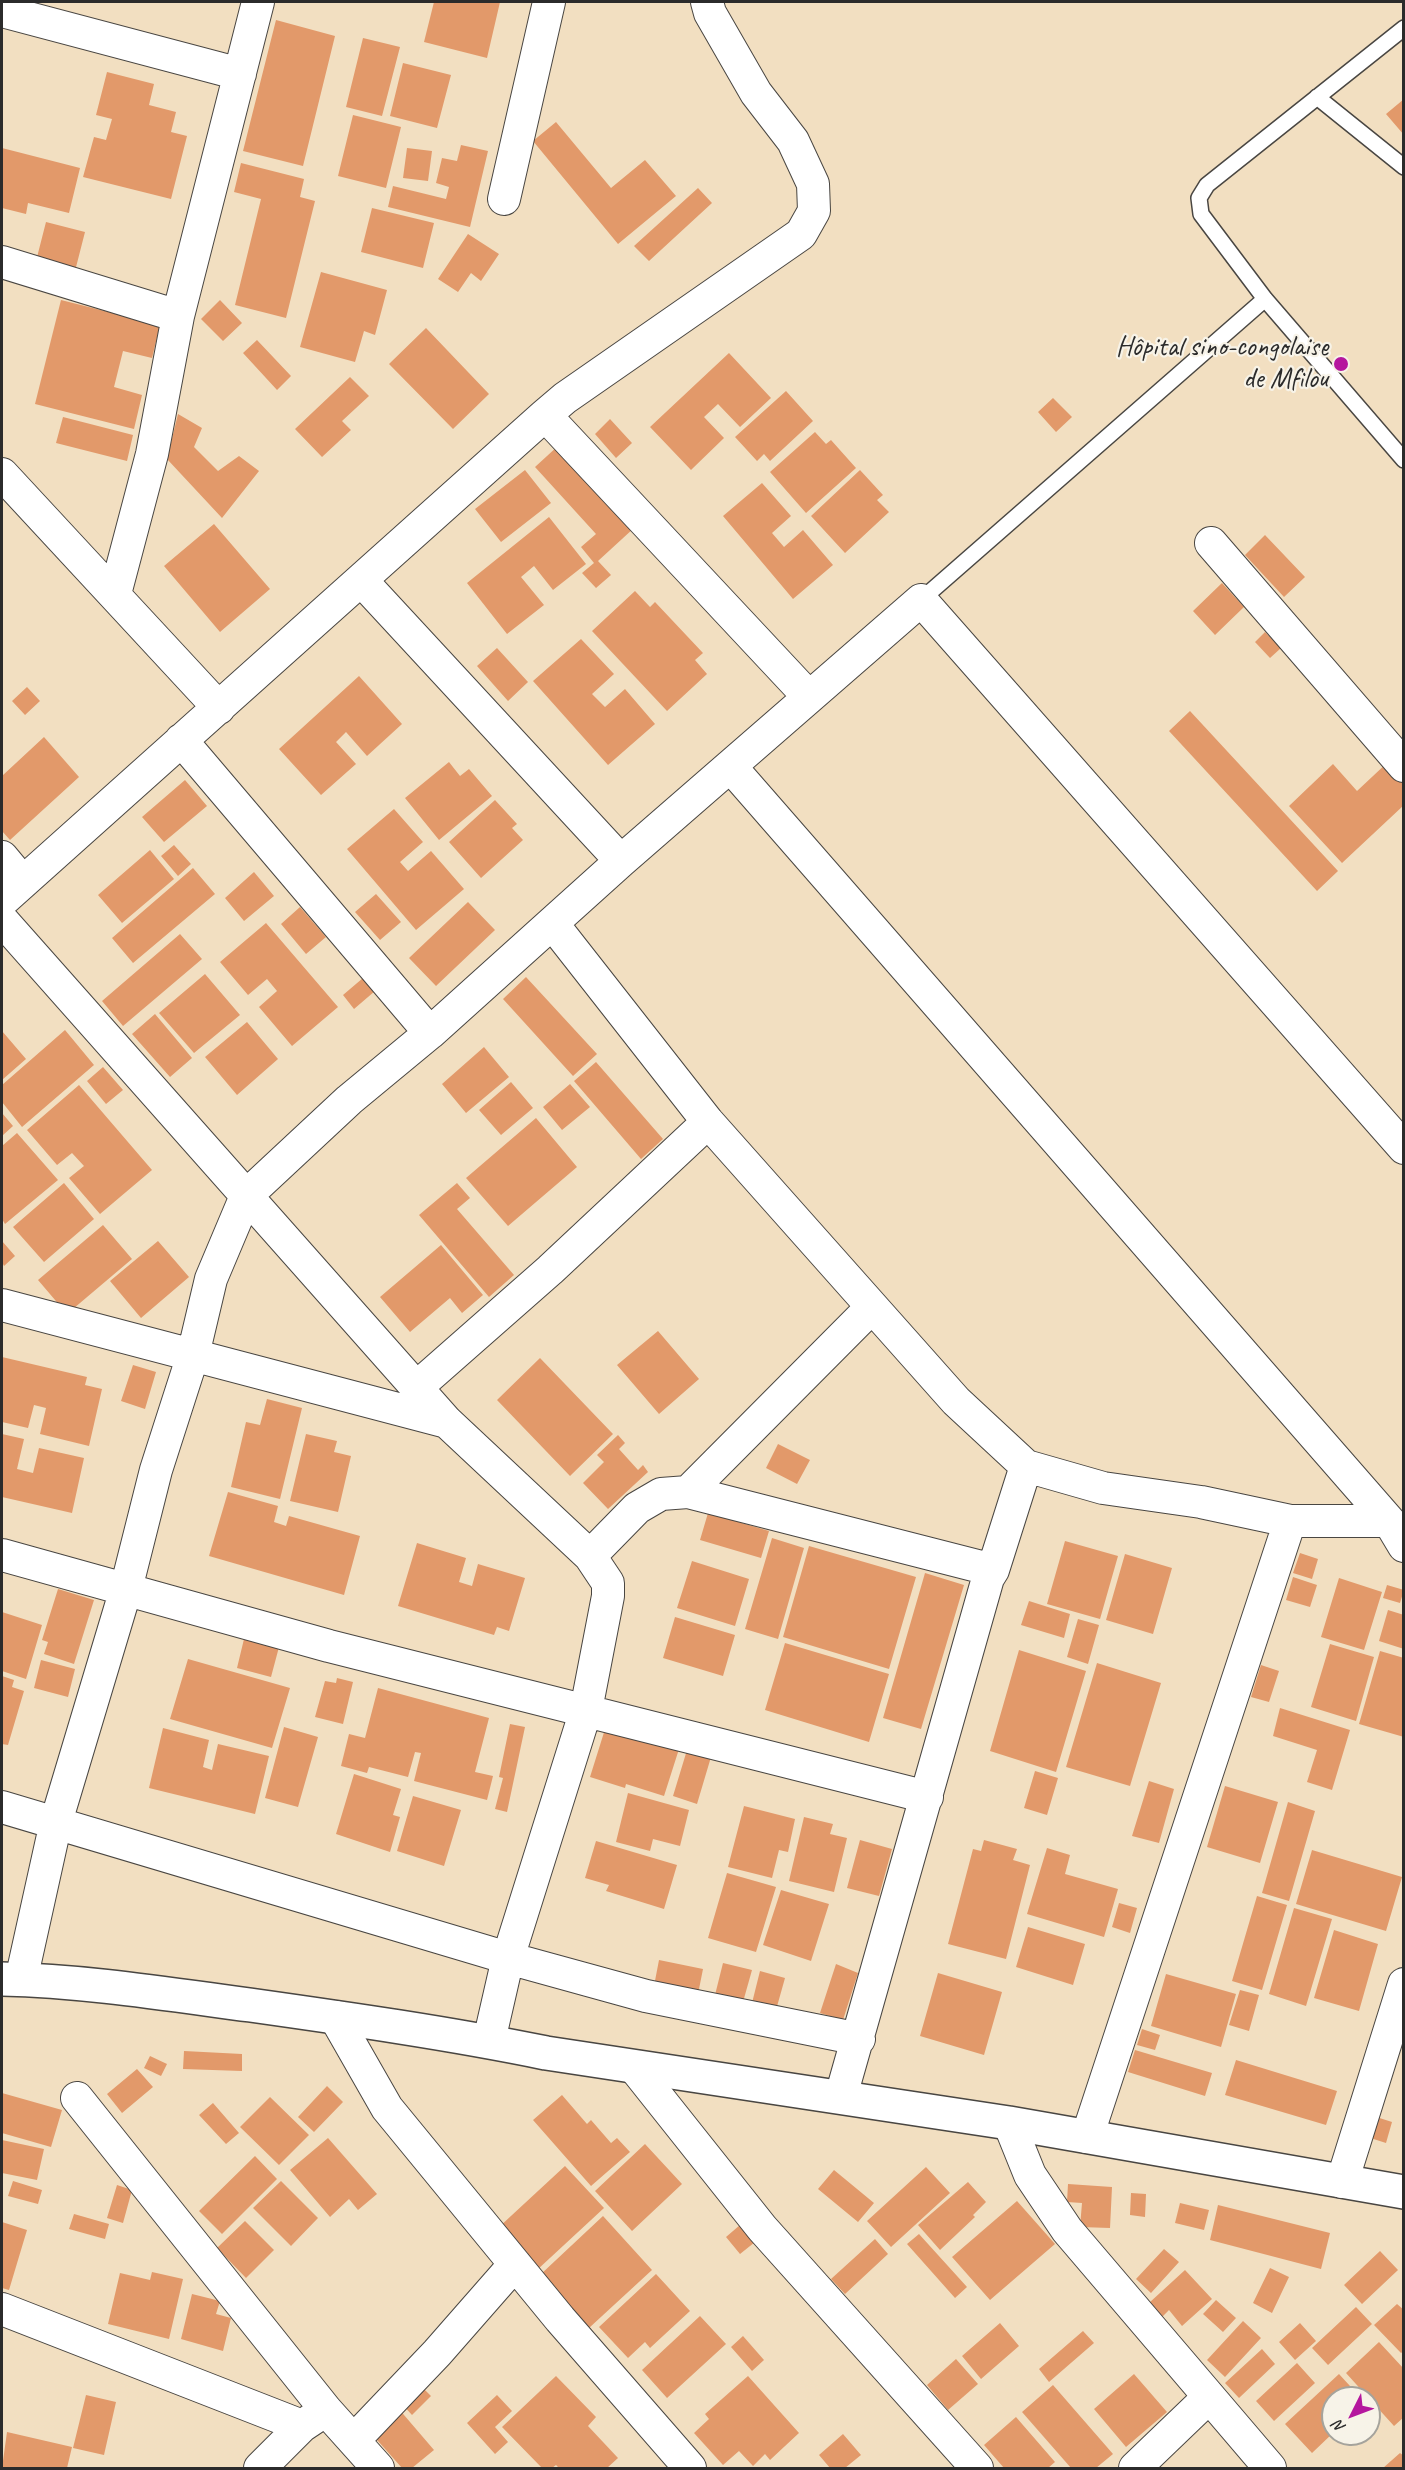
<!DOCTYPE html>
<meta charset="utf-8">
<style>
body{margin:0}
#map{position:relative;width:1405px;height:2470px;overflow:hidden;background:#f2dfc1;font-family:Caveat,sans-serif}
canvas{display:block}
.frame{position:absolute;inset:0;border:3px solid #2b2b2b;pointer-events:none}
.north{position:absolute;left:1321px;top:2386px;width:60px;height:60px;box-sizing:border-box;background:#f7f3e8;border:2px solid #a5a39c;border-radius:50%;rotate:228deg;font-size:16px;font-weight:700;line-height:24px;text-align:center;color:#2b2b2b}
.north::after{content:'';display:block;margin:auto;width:21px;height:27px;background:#b5179e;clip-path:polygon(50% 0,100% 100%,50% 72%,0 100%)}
</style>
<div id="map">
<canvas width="1405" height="2470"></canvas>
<div class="frame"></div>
<div class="north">N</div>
</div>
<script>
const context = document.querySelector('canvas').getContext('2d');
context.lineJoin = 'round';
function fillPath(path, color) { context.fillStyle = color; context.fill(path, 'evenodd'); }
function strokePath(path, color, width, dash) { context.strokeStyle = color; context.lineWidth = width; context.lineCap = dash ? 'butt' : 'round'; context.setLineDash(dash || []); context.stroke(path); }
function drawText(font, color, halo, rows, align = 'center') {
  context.font = font + ' Caveat,sans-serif'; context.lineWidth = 4.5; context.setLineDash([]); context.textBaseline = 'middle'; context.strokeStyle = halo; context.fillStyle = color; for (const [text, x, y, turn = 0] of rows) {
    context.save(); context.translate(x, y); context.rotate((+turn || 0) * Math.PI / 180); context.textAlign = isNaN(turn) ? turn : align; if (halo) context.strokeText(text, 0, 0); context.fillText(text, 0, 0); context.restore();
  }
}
fillPath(new Path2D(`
 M434 2H500L487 58 424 42Z
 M276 20 335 36 303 166 243 151Z
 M363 38 400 47 382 116 346 107Z
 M403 63 451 75 437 128 390 116Z
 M107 72 154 84 149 105 176 112 171 132 187 136 171 199 83 177 94 137 106 140 112 119 96 115Z
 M1404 99V135L1386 114Z
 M353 115 401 127 386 188 338 176Z
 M556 122 611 188 645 160 676 196 618 244 533 141Z
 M461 145 488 151 470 227 388 207 393 186 446 199 449 187 436 183 442 158 457 161Z
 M2 148 80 168 69 213 28 203 26 214 2 208Z
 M407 148 432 151 428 181 403 178Z
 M241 163 304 179 300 197 315 201 286 318 235 305 261 199 234 192Z
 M698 188 712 203 649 261 634 246Z
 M372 208 434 223 423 268 361 252Z
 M46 222 85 232 74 275 35 265Z
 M468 234 499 254 481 281 471 273 458 292 438 279Z
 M321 272 387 290 375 335 364 331 355 362 300 347Z
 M61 300 160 325 152 358 123 351 114 387 142 395 134 429 35 404Z
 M220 300 242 323 223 341 201 319Z
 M426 328 489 394 453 429 389 364Z
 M257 340 291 376 277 390 243 353Z
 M729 353 771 398 740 427 718 404 704 417 724 438 691 470 650 427Z
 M350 377 369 396 342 421 351 430 322 457 295 429Z
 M786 391 813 421 770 461 764 454 757 461 735 437Z
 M1053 398 1072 417 1056 432 1038 412Z
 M178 414 202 428 194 447 218 471 239 456 259 471 222 518 167 459Z
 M63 417 133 435 127 461 56 443Z
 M610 419 632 443 616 458 595 434Z
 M815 432 826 444 831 440 856 468 806 513 770 472Z
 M559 445 634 528 598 561 611 575 596 588 582 573 594 563 581 547 596 534 535 467Z
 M525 470 551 503 501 542 475 509Z
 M860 470 883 495 877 500 889 512 845 553 811 516Z
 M762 483 791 516 772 533 784 547 803 530 833 565 793 599 723 516Z
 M549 517 586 564 553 590 534 566 521 577 544 605 507 634 467 583Z
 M214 524 270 589 220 632 164 566Z
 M1265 535 1305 577 1284 597 1245 555Z
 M1222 583 1244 607 1215 635 1193 611Z
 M635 591 650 607 655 602 703 653 695 660 707 674 667 711 592 631Z
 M1265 632 1281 648 1270 658 1255 642Z
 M581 639 614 674 592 694 605 707 625 689 655 724 608 765 533 681Z
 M497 648 528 682 508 701 477 666Z
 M359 676 402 724 367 756 346 732 336 742 356 764 321 795 279 749Z
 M27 687 40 701 25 715 12 701Z
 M1190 711 1338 871 1317 891 1169 731Z
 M44 737 79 777 10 840 2 831V776Z
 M1389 761 1404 777V805L1342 863 1289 806 1333 764 1357 791Z
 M449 762 460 776 469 769 492 796 439 840 405 798Z
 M185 780 207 806 164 842 142 817Z
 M495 800 517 824 512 828 523 840 481 878 449 842Z
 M394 809 423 842 400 862 408 871 431 851 464 889 416 930 347 849Z
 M174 845 191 864 178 876 161 856Z
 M150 850 174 879 122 923 98 895Z
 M193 868 215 894 133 963 112 938Z
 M254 872 274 896 244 921 225 898Z
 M376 894 401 922 380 940 355 912Z
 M468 902 495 930 436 986 409 958Z
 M300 907 326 937 306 954 281 924Z
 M266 923 338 1007 292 1046 259 1007 277 991 267 979 248 995 220 962Z
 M180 934 202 959 123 1026 102 1001Z
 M205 974 240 1015 194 1053 159 1013Z
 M526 977 597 1054 573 1076 503 999Z
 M363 978 375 991 354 1009 343 995Z
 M155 1014 192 1058 170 1077 132 1034Z
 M247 1022 278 1059 237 1095 205 1057Z
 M65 1030 94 1065 22 1127 2 1102V1085Z
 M2 1031 26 1059 2 1080Z
 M484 1047 509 1077 466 1113 442 1084Z
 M596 1062 663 1139 641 1159 574 1081Z
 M103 1067 123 1090 106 1104 87 1081Z
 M511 1082 533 1108 501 1135 479 1110Z
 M570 1084 590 1107 562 1130 543 1107Z
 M79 1085 152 1170 100 1214 69 1178 84 1166 72 1153 57 1165 27 1130Z
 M2 1113 13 1126 2 1136Z
 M536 1118 577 1167 508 1226 466 1178Z
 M17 1133 58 1180 5 1224 2 1219V1146Z
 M64 1183 94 1219 44 1262 13 1227Z
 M457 1183 470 1198 457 1209 514 1275 489 1297 419 1215Z
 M103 1225 132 1259 67 1314 38 1280Z
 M2 1241 15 1256 4 1266 2 1262Z
 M158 1241 189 1277 141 1318 110 1281Z
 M441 1245 483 1295 462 1313 450 1298 410 1332 380 1297Z
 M658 1331 699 1379 659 1414 617 1365Z
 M2 1357 87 1377 85 1385 102 1389 89 1446 40 1434 46 1408 34 1405 28 1428 2 1422Z
 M540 1358 613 1434 570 1476 497 1400Z
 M133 1365 156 1372 145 1409 121 1401Z
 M267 1399 302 1408 280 1499 231 1487 246 1422 260 1425Z
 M2 1434 24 1439 17 1469 33 1473 39 1448 84 1458 72 1513 2 1497Z
 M306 1434 337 1441 334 1452 351 1456 338 1512 290 1501Z
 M618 1435 625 1443 619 1449 638 1470 643 1465 648 1472 608 1509 583 1483 604 1462 597 1455Z
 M778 1444 810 1460 797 1484 766 1468Z
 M228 1492 278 1506 274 1522 286 1526 289 1516 360 1536 344 1595 209 1556Z
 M708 1513 769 1531 761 1558 700 1540Z
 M772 1538 804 1548 778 1639 745 1629Z
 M1065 1541 1118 1556 1100 1619 1047 1604Z
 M417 1543 466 1558 459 1582 472 1586 478 1564 525 1578 509 1631 497 1627 494 1635 398 1606Z
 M809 1546 916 1577 889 1669 783 1637Z
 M1300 1553 1318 1559 1312 1579 1293 1573Z
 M1125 1554 1172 1568 1153 1634 1106 1620Z
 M692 1561 749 1579 735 1626 677 1608Z
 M925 1573 964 1585 921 1729 883 1718Z
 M1293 1577 1317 1585 1310 1607 1286 1600Z
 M1339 1578 1382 1592 1364 1650 1321 1637Z
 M1387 1585 1404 1590 1400 1603 1383 1598Z
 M58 1589 94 1600 74 1664 44 1654 48 1642 42 1640Z
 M1029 1601 1070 1614 1064 1638 1021 1625Z
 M1388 1610 1404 1615V1649L1379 1641Z
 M2 1612 42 1625 26 1679 2 1671Z
 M675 1617 735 1635 723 1676 663 1658Z
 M1078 1619 1099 1625 1088 1664 1067 1657Z
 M244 1639 279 1647 271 1677 237 1668Z
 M785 1643 889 1674 869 1742 765 1710Z
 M1330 1644 1374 1657 1356 1721 1311 1707Z
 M1019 1650 1086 1671 1056 1772 990 1751Z
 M1380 1651 1404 1658V1737L1359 1724Z
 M188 1659 290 1688 272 1748 170 1719Z
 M41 1660 75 1669 68 1697 34 1688Z
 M1097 1663 1161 1683 1130 1786 1066 1767Z
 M1261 1665 1279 1671 1269 1702 1251 1697Z
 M2 1676 14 1680 12 1687 24 1691 8 1745 2 1744Z
 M337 1678 353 1682 343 1724 315 1717 325 1681 336 1683Z
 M378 1688 489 1718 475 1772 493 1776 487 1800 414 1781 421 1753 415 1752 408 1777 369 1767 367 1773 341 1766 349 1734 365 1738Z
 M1280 1708 1350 1730 1332 1790 1307 1782 1317 1750 1273 1736Z
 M510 1724 525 1727 507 1812 495 1809 503 1778 499 1777Z
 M606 1726 679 1749 664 1796 626 1784 625 1788 590 1777Z
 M284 1727 318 1737 298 1807 265 1798Z
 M163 1728 209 1740 203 1767 212 1770 218 1744 269 1756 255 1814 149 1788Z
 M687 1750 711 1757 697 1804 673 1796Z
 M1035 1771 1058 1778 1047 1815 1024 1808Z
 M354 1774 401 1789 393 1815 400 1817 390 1852 336 1834Z
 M1149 1781 1174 1789 1159 1843 1132 1836Z
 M1225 1786 1278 1802 1260 1863 1207 1847Z
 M628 1793 689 1810 680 1846 653 1839 650 1851 616 1842Z
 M413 1796 461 1810 444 1866 397 1851Z
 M1288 1802 1315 1811 1289 1901 1262 1893Z
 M744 1806 795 1819 788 1852 779 1850 772 1878 728 1867Z
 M804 1817 833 1824 830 1834 847 1838 834 1892 789 1881Z
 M860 1840 892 1849 879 1896 847 1888Z
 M984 1840 1017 1849 1013 1860 1030 1865 1006 1959 948 1944 973 1849 981 1851Z
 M596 1841 677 1865 664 1909 606 1891 609 1885 585 1878Z
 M1047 1848 1070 1855 1065 1874 1118 1889 1104 1937 1027 1914Z
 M1312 1850 1402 1877 1386 1931 1296 1904Z
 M727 1873 776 1887 756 1952 708 1938Z
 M781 1890 829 1904 811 1961 763 1945Z
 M1257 1896 1287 1905 1262 1990 1232 1981Z
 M1119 1903 1137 1908 1130 1933 1112 1927Z
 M1294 1908 1332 1919 1306 2006 1269 1994Z
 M1028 1927 1085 1944 1073 1985 1016 1967Z
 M1334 1930 1378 1944 1359 2011 1314 1998Z
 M659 1960 703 1969 698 1994 654 1986Z
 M723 1963 752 1970 743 2002 715 1995Z
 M836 1964 858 1973 843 2020 820 2013Z
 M760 1971 785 1978 776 2010 752 2003Z
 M938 1973 1002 1992 984 2055 920 2036Z
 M1166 1974 1236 1994 1221 2047 1151 2026Z
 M1240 1990 1259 1995 1249 2031 1229 2025Z
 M1142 2029 1160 2035 1155 2050 1137 2045Z
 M1135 2050 1212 2073 1205 2096 1128 2072Z
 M184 2051 242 2054V2071L183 2069Z
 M150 2056 167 2064 161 2076 144 2068Z
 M1236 2060 1337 2091 1326 2125 1225 2095Z
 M137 2069 153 2087 122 2113 107 2094Z
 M327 2086 343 2102 314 2132 298 2117Z
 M2 2093 62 2110 51 2147 2 2133Z
 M562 2095 587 2124 591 2120 611 2143 617 2138 630 2152 591 2186 533 2120Z
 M270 2097 309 2135 279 2165 240 2127Z
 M213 2103 239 2133 226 2144 199 2115Z
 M1367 2114 1392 2122 1386 2143 1361 2135Z
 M328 2138 377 2194 358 2210 349 2199 330 2217 290 2170Z
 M2 2140 44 2149 37 2180 2 2173Z
 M645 2144 682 2184 632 2231 595 2191Z
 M255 2156 277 2179 222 2234 199 2211Z
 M565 2166 604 2208 537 2270 498 2228Z
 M926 2167 950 2193 891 2247 867 2221Z
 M834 2170 874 2203 858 2222 818 2189Z
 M13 2181 42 2190 38 2204 8 2196Z
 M281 2181 318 2218 291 2246 253 2208Z
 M968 2182 986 2202 973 2215 975 2217 940 2250 918 2225Z
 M1068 2184 1112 2187 1110 2228 1080 2227 1082 2203 1067 2202Z
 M117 2185 132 2190 123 2223 107 2218Z
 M1131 2193 1146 2194 1145 2217 1130 2215Z
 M1017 2201 1055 2244 990 2300 952 2257Z
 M1180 2203 1209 2210 1204 2230 1175 2223Z
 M1218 2205 1330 2233 1321 2269 1210 2240Z
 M74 2214 109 2224 105 2239 69 2229Z
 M603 2216 652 2270 589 2328 540 2275Z
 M245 2221 274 2250 246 2278 217 2248Z
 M2 2222 27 2230 9 2290 2 2288Z
 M740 2225 755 2242 740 2254 726 2237Z
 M919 2234 967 2287 955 2298 907 2244Z
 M875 2239 888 2254 845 2294 831 2279Z
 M1164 2249 1179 2262 1151 2293 1136 2279Z
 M1380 2251 1398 2270 1362 2304 1344 2285Z
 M1270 2268 1289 2277 1272 2313 1253 2303Z
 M1185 2270 1212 2299 1182 2326 1169 2310 1162 2317 1149 2303Z
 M152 2272 183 2279 169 2339 108 2324 120 2273 150 2280Z
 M656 2274 690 2311 650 2348 645 2342 628 2358 599 2327Z
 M192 2294 220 2301 216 2314 231 2318 223 2351 181 2339Z
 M1216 2300 1236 2318 1223 2332 1203 2314Z
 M1397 2304 1404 2310V2351L1401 2353 1374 2325Z
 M1356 2307 1372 2324 1328 2365 1312 2348Z
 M700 2316 726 2344 667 2398 642 2370Z
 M1243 2321 1261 2338 1225 2377 1207 2360Z
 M1000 2323 1019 2346 981 2379 962 2356Z
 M1300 2323 1316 2341 1295 2360 1279 2342Z
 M1083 2331 1094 2343 1049 2382 1039 2369Z
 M743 2336 764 2360 752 2371 731 2347Z
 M1379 2342 1404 2369V2417L1394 2426 1346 2373Z
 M1262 2349 1275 2364 1239 2398 1225 2383Z
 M956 2359 978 2384 948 2410 927 2385Z
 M1297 2363 1315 2383 1274 2421 1256 2401Z
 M1134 2374 1167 2412 1126 2447 1094 2409Z
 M1339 2374 1361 2398H1333V2433L1312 2453 1285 2424Z
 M556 2376 596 2417 588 2426 618 2458 607 2468H559L556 2465 552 2468H542L502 2427Z
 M748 2376 799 2433 770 2460 765 2454 753 2466 739 2451 723 2465 694 2433 709 2419 705 2414Z
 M420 2385 431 2396 412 2415 401 2403Z
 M1053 2385 1113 2454 1096 2468H1071L1022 2412Z
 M86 2395 116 2402 104 2455 73 2448Z
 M497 2395 512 2411 495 2427 508 2442 495 2454 467 2423Z
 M398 2408 434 2450 412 2468H402L370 2432Z
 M1016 2417 1055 2462 1048 2468H1004L984 2445Z
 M7 2432 72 2447 67 2468H2Z
 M843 2434 861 2455 845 2468H830L819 2455Z
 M1400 2453 1404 2456V2468H1383Z`), '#e2996a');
const lane = new Path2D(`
 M1404 28 1207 185 1199 198 1201 214 1265 299 1404 460
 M1317 97 1404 167
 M921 600 1265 299`);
const street = new Path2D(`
 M2 11 240 74
 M504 199 549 2
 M2 262 178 316
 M545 415 809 697
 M2 474 219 708
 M1211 543 1404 766
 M361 580 621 861
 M115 594 152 454 178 316 258 2
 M181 740 430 1033
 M730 766 1389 1521 1404 1546
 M2 857 22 881
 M2 901 545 415 565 398 801 234 814 211 813 184 793 141 756 93 710 13 707 2
 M2 920 447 1422 590 1556 608 1583V1596L586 1710 508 1958 489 2041
 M552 923 708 1122 956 1401 1026 1466 1103 1488 1201 1502 1290 1521H1389
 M2 1305 447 1422
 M417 1387 550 1270 708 1122
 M688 1492 872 1307
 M2 1555 329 1646 927 1797
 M590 1556 637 1508 661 1494 688 1492 993 1570
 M2 1807 508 1958 646 1996 859 2039
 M21 1980 56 1822 126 1589 156 1470 193 1355 211 1279 246 1196 349 1100 430 1033 621 861 921 600 1404 1148
 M335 2017 387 2108 560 2319 690 2468
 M634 2067 762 2228 977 2468
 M841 2096 988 1578 993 1570 1026 1466
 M77 2098 326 2410 378 2468
 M1009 2123 1030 2175 1067 2230 1270 2468
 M1087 2137 1290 1521
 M1342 2182 1404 1984
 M2 2309 302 2426
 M354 2440 437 2353 515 2264
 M260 2468 302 2426 317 2416
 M1135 2468 1209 2397`);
const secondary = new Path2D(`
 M2 1979C85 1981 167 1994 250 2005 349 2019 448 2033 546 2053L1009 2123 1404 2192`);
strokePath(lane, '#494642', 18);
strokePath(street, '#494642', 34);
strokePath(secondary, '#494642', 36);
strokePath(lane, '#fff', 15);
strokePath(street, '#fff', 32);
strokePath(secondary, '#fff', 33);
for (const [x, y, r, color] of [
 [1341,364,8,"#b5179e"]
]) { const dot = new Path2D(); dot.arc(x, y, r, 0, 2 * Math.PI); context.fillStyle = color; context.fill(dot); strokePath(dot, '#f7f3e8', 2); }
drawText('28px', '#2b2b2b', '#f7f3e8', [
 ["Hôpital sino-congolaise",1328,348],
 ["de Mfilou",1328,380]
], 'right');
</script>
